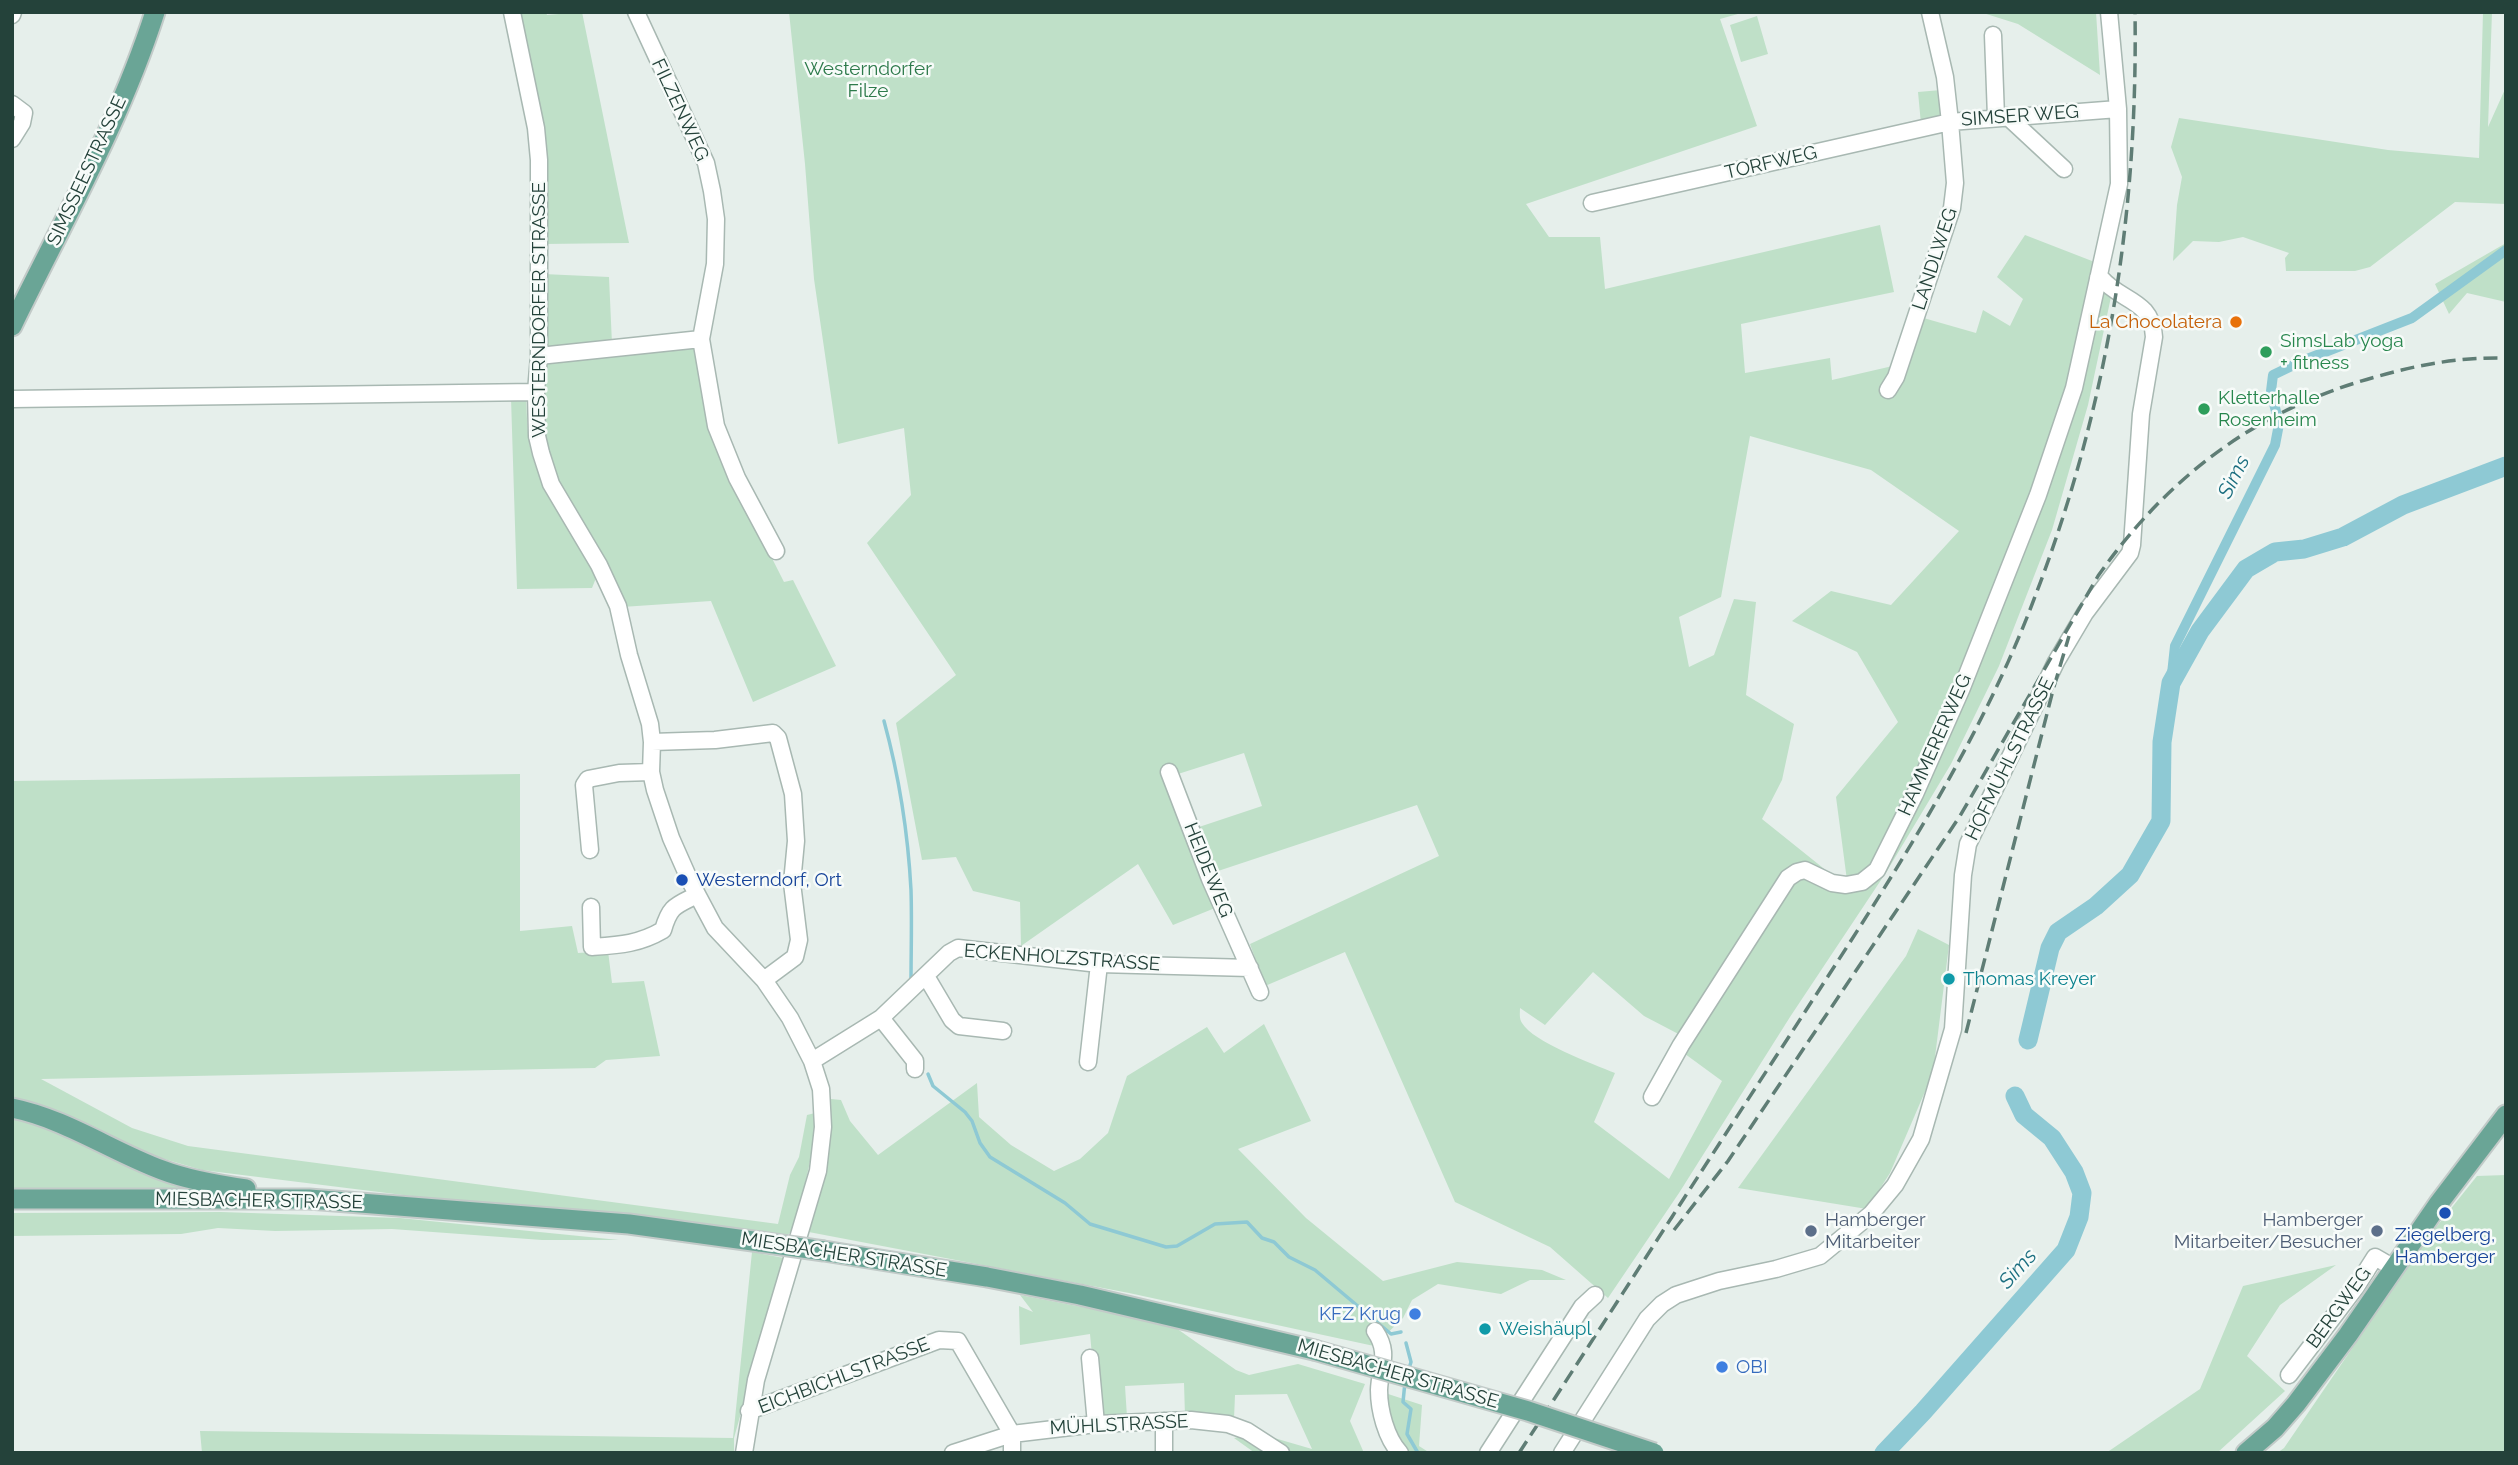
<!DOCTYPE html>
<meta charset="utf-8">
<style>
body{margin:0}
#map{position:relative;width:2518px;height:1465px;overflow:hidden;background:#e6efeb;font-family:Raleway,sans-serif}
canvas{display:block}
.frame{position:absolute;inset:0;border:14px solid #24423a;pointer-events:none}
</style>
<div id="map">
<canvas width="2518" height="1465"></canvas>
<div class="frame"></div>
</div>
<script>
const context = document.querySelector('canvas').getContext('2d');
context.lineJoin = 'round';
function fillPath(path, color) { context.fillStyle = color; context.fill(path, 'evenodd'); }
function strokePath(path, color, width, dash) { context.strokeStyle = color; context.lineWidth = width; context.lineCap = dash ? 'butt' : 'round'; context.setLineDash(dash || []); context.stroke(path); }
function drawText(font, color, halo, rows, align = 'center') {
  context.font = font + ' Raleway,sans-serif'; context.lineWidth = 5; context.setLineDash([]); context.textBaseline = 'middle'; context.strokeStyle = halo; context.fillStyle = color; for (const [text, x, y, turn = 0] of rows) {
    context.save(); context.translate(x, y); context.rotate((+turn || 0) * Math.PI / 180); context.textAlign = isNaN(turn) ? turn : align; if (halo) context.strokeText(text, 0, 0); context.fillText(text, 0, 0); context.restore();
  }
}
fillPath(new Path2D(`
 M519 12H546L547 15 582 12 629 243 543 244Z
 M789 12H1745L1720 19 1757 126 1526 204 1549 237H1600L1605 289 1880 225 1894 292 1741 324 1745 373 1830 358 1832 380 1897 365 1913 315 1976 333 1983 310 2010 326 2023 299 1997 277 2025 235 2092 261 2115 278 2088 405 2052 530 1999 666 1951 764 1887 871 1790 1017 1679 1193 1608 1298 1550 1247 1455 1202 1345 952 1265 986 1250 944 1439 856 1417 805 1215 872 1196 828 1262 806 1244 753 1178 774 1220 906 1173 925 1138 864 1021 946 1020 902 973 891 956 857 922 860 896 723 956 675 867 543 911 495 904 428 838 444 814 279 805 164ZM1750 436 1871 470 1959 531 1891 605 1831 591 1792 621 1857 652 1898 722 1836 797 1848 888 1762 819 1782 780 1794 724 1746 695 1756 602 1734 599 1714 655 1689 667 1679 617 1721 597ZM1593 972 1644 1016 1688 1039 1681 1051 1722 1081 1669 1179 1594 1122 1615 1073C1593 1064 1533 1042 1522 1023 1519 1019 1520 1012 1520 1008L1545 1025Z
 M1980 12H2096L2100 75 2018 24Z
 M2483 12H2492L2488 127 2506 87V204L2455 202 2370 267 2355 271H2286L2285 258 2289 253 2243 237 2219 242 2193 241 2173 261 2177 205 2182 177 2171 147 2179 118 2388 150 2479 158Z
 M1757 16 1768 54 1741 62 1730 25Z
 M1941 90 1943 118 1921 124 1918 92Z
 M2506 243V302L2467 293 2449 314 2435 284Z
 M543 274 609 277 612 344 545 348Z
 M698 347 735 485 784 582 793 580 836 666 753 702 711 601 622 607 558 487 543 444 542 361Z
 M511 398H526C527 414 527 431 530 447 541 495 575 534 596 578L592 588 517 589Z
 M520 774V931L572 926 578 953 608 951 612 983 644 981 660 1056 606 1060 595 1068 41 1079 132 1128 188 1146 778 1224 790 1175 799 1157 807 1115 815 1113 816 1135 800 1206 814 1208C829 1171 832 1139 831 1099L841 1100 850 1121 878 1155 977 1083 979 1117 1011 1145 1054 1171 1080 1159 1108 1133 1127 1076 1207 1027 1224 1053 1264 1024 1311 1121 1238 1149 1306 1218 1383 1281 1457 1262 1542 1270 1566 1280H1530L1501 1294 1438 1284 1412 1300 1403 1318 1374 1346 1129 1293 793 1229 786 1237 403 1195 202 1170 147 1154 93 1126 37 1103 12 1100V781Z
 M1918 929 1949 945 1933 1073 1890 1173 1867 1209 1738 1188 1906 956Z
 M12 1114 132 1163 202 1189 193 1191 12 1189Z
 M2506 1175V1453H2277L2284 1448 2429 1236 2477 1176Z
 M221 1212 400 1218 619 1240H542L392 1229 275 1231 218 1228 181 1234 12 1236V1213Z
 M752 1252 784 1258 734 1438V1453H202L200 1431 733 1438Z
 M2336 1265 2280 1305 2247 1356 2285 1391 2217 1453H2106L2200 1389 2243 1286Z
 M1020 1295 1139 1318 1176 1328 1236 1370 1249 1375 1298 1364 1365 1384 1350 1421 1364 1453H1255L1234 1438 1257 1433 1312 1449 1287 1394 1235 1395 1234 1419 1185 1416 1184 1383 1125 1386 1127 1417 1098 1419 1090 1334 1020 1345 1019 1306 1033 1312Z
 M1385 1393 1422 1405 1419 1446 1430 1453H1407L1389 1425Z`), '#bfe0c8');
strokePath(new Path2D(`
 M884 721C899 776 908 833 911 890 912 921 911 952 911 982
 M928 1074 933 1086 965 1112 972 1121 980 1143 990 1157 1065 1203 1090 1224 1166 1247 1177 1246 1215 1224 1247 1222 1262 1238 1274 1242 1289 1257 1315 1270 1391 1334 1401 1332
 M1406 1343 1411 1362 1408 1372
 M1405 1382 1403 1402 1411 1409 1407 1434 1418 1453`), '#8ec9d4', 3.5);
strokePath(new Path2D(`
 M2171 683 2175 646 2275 445 2279 424 2271 391 2273 375 2302 361 2412 318 2506 250`), '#8ec9d4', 10);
strokePath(new Path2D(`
 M2028 1040 2050 948 2058 932 2096 906 2130 875 2161 821 2162 742 2171 683 2200 631 2246 569 2275 552 2304 549 2343 537 2403 505 2506 466
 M1884 1453 1923 1412 2066 1250 2079 1217 2082 1193 2074 1172 2052 1138 2024 1115 2015 1096`), '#8ec9d4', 19);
const minor = new Path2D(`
 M512 12 536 128 539 160V356L536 392 537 436 541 453 551 484 599 565 618 606 629 655 650 724 652 742 651 772 655 790 671 838 690 881 715 928 764 980 790 1018 812 1061 821 1089 823 1127 818 1171 756 1380 744 1453
 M1930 12 1945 77 1950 122 2118 109
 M12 15 13 12
 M1993 35 1996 117
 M12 104 24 113 22 123 12 139
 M2007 116 2064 169
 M1592 203 1950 122 1955 183 1952 208 1896 377 1888 390
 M701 339 716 426 737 478 776 551
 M539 356 701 339 715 264 716 219 712 191 706 163 636 12
 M12 399 536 392
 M652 742 715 740 773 733 778 738 793 794 796 841 792 883 799 940 795 957 764 980
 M1169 772 1210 879 1260 992
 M590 850 584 785 588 779 619 773 651 772
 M591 907 592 947C620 945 639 944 663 930 670 906 675 906 697 895
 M926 976 952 1020 959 1026 1003 1031
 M881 1018 915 1061V1069
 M812 1061 881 1018 949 953 958 948 1099 964 1250 968
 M1088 1062 1099 964
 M1652 1097 1681 1045 1788 878 1797 872 1805 870 1832 883 1846 885 1862 882 1877 870 1915 794 1961 690 2038 495 2074 388 2119 184 2118 109 2109 12
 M1375 1331C1390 1353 1380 1366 1379 1390 1379 1410 1386 1438 1400 1453
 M1090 1358 1096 1424
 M2289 1375 2356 1287 2375 1257 2394 1268
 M749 1411 939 1340 958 1341 1012 1434V1453
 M1164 1421V1453
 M953 1453 1012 1434 1096 1424 1191 1420 1228 1424 1247 1431 1281 1453
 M1488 1453 1582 1307 1595 1295
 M1562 1453 1647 1319 1662 1304 1676 1295 1719 1281 1776 1269 1820 1256 1871 1214 1895 1185 1921 1139 1953 1029 1963 875 1968 844 2056 662 2085 613 2130 553 2132 545 2141 414 2154 337C2152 299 2121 302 2101 278H2098`);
const major = new Path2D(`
 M12 326C62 223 120 122 155 12
 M12 1108C66 1119 111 1151 162 1170 188 1180 218 1185 246 1189
 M12 1199H309L629 1224 760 1242
 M824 1251 987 1277 1080 1295 1314 1350
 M2246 1453 2275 1428 2296 1404 2348 1335 2439 1203 2506 1115`);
strokePath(minor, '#a8b8b2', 19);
strokePath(major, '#c2cac8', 23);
strokePath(minor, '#fff', 16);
strokePath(major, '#6aa596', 19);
strokePath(new Path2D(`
 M1966 1033 2053 690 2069 636
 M1674 1230 1728 1161 1960 816 2098 576C2169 475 2259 408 2379 376 2421 364 2462 357 2506 358
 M1519 1453C1610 1314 1699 1174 1790 1035 1881 894 1977 752 2036 594 2108 405 2138 214 2135 12`), '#5f7d75', 3.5, [14, 7]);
const majorBridge = new Path2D(`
 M760 1242 824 1251
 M1314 1350 1528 1411 1654 1453`);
strokePath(majorBridge, '#c2cac8', 23, []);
strokePath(majorBridge, '#6aa596', 19);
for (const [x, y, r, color] of [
 [2236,322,7,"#e8710a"],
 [2266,352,7,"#2e9e5b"],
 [2204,409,7,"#2e9e5b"],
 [682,880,7,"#1a4fb4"],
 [1949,979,7,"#0f9aa8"],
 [2445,1213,7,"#1a4fb4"],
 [1811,1231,7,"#5c6f8a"],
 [2377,1231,7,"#5c6f8a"],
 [1415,1314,7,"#3f7fe0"],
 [1485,1329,7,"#0f9aa8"],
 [1722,1367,7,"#3f7fe0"]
]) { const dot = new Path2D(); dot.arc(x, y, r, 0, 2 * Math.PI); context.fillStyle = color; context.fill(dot); strokePath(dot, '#f7fbf9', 2.5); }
drawText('19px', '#2d7a4b', '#f7fbf9', [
 ["Westerndorfer",868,69],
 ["Filze",868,91]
]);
drawText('19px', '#24423a', '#f7fbf9', [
 ["FILZENWEG",680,110,65],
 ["SIMSER WEG",2020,116,-4],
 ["TORFWEG",1771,163,-13],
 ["SIMSSEESTRASSE",87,171,-65],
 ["LANDLWEG",1935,259,-72],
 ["WESTERNDORFER STRASSE",539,310,-90],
 ["HAMMERERWEG",1935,745,-66],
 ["HOFMÜHLSTRASSE",2010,759,-64],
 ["HEIDEWEG",1208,870,68],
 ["ECKENHOLZSTRASSE",1062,958,4],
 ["MIESBACHER STRASSE",259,1201,1],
 ["MIESBACHER STRASSE",844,1255,9],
 ["BERGWEG",2339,1308,-54],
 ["MIESBACHER STRASSE",1398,1374,16],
 ["EICHBICHLSTRASSE",844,1376,-21],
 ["MÜHLSTRASSE",1119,1425,-3]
]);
drawText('19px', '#c56008', '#f7fbf9', [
 ["La Chocolatera",2222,322]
], 'right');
drawText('19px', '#27864d', '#f7fbf9', [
 ["SimsLab yoga",2280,341],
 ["+ fitness",2280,363],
 ["Kletterhalle",2218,398],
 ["Rosenheim",2218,420]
], 'left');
drawText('19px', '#164399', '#f7fbf9', [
 ["Westerndorf, Ort",696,880],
 ["Ziegelberg,",2445,1235,"center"],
 ["Hamberger",2445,1257,"center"]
], 'left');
drawText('19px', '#0d838f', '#f7fbf9', [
 ["Thomas Kreyer",1963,979],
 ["Weishäupl",1499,1329]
], 'left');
drawText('19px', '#4e5e75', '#f7fbf9', [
 ["Hamberger",1825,1220],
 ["Mitarbeiter",1825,1242],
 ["Hamberger",2363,1220,"right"],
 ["Mitarbeiter/Besucher",2363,1242,"right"]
], 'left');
drawText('19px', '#366cbe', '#f7fbf9', [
 ["KFZ Krug",1401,1314],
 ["OBI",1736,1367,"left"]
], 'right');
drawText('italic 21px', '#1c6f80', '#f7fbf9', [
 ["Sims",2234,477,-63],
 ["Sims",2018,1269,-48]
]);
</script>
